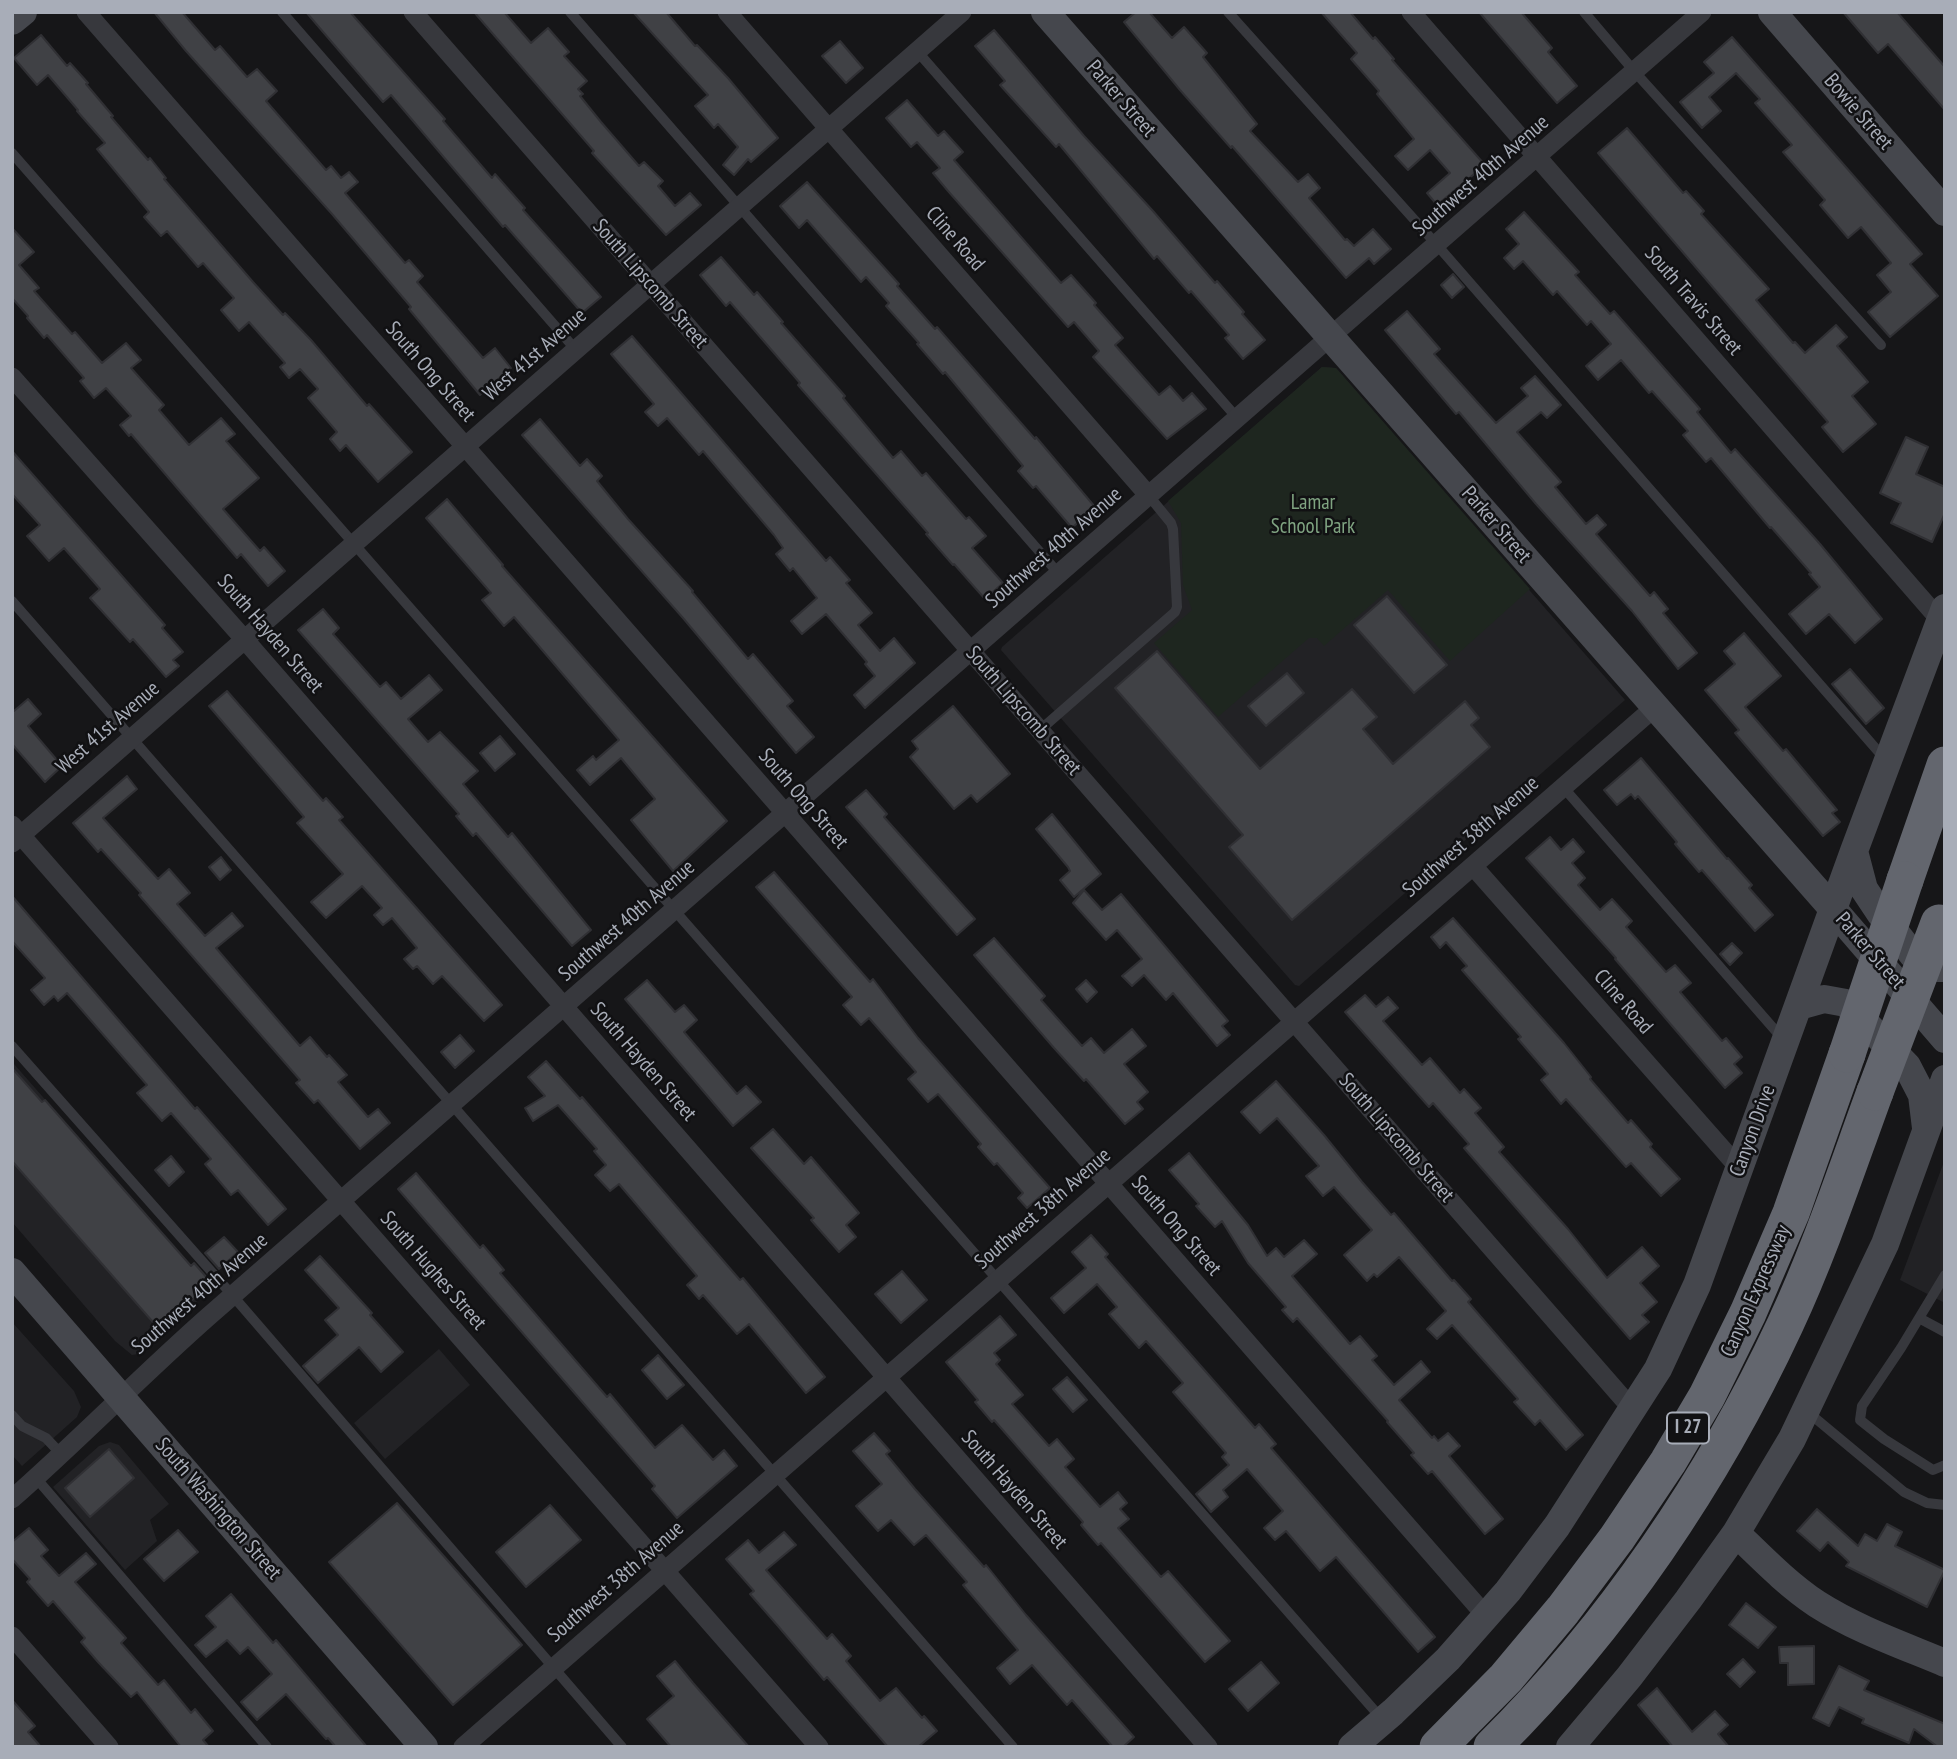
<!DOCTYPE html>
<style>
body{margin:0}
#map{position:relative;width:1957px;height:1759px;overflow:hidden;background:#161618;font-family:"PT Sans Narrow",sans-serif}
canvas{display:block}
.frame{position:absolute;inset:0;border:14px solid #a8adb8;pointer-events:none}
</style>
<div id="map">
<canvas width="1957" height="1759"></canvas>
<div class="frame"></div>
</div>
<script>
const context = document.querySelector('canvas').getContext('2d');
context.lineJoin = 'round';
function fillPath(path, color) { context.fillStyle = color; context.fill(path, 'evenodd'); }
function strokePath(path, color, width, dash) { context.strokeStyle = color; context.lineWidth = width; context.lineCap = dash ? 'butt' : 'round'; context.setLineDash(dash || []); context.stroke(path); }
function drawText(font, color, halo, rows, align = 'center') {
  context.font = font + ' "PT Sans Narrow",sans-serif'; context.lineWidth = 5; context.setLineDash([]); context.textBaseline = 'middle'; context.strokeStyle = halo; context.fillStyle = color; for (const [text, x, y, turn = 0] of rows) {
    context.save(); context.translate(x, y); context.rotate((+turn || 0) * Math.PI / 180); context.textAlign = isNaN(turn) ? turn : align; if (halo) context.strokeText(text, 0, 0); context.fillText(text, 0, 0); context.restore();
  }
}
fillPath(new Path2D(`
 M1322 367 1336 368 1625 700 1299 986 1295 985 1001 650 1002 647Z
 M14 1064 211 1289 138 1354 132 1355 115 1341 12 1222Z
 M1945 1159V1303L1900 1280Z
 M12 1322 74 1391 81 1407 77 1417 22 1466 12 1455Z
 M439 1349 470 1385 385 1459 354 1423Z
 M110 1442 119 1445 169 1504 150 1520 157 1541 125 1570 53 1487 99 1446Z`), '#222225');
fillPath(new Path2D(`
 M1322 367 1336 368 1530 589 1450 661 1388 590 1324 646 1317 638H1309L1218 717 1154 643 1192 610 1183 585 1181 523 1168 501Z`), '#1e261f');
const building = new Path2D(`
 M154 12H182L215 50 220 46 247 77 257 69 277 91 266 101 326 170 331 166 341 178 349 172 358 182 345 193 405 263 409 260 423 276 417 282 483 358 495 348 511 368 480 395 409 309 411 307 332 214 186 51Z
 M306 12H350L445 119 443 121 492 178 495 174 525 208 523 210 601 297 582 313 505 225 503 227 391 95 383 102Z
 M474 12H504L531 43 548 28 569 52 564 56 587 81 578 89 583 94 580 96 601 122 639 166 644 162 663 181 658 186 675 206 690 193 701 205 666 235 592 153 594 151Z
 M633 12H666L695 46 697 45 728 78 778 138 751 162 748 159 734 175 723 165 738 147 718 124 714 128 695 106 708 95Z
 M1136 12H1149L1172 38 1184 27 1207 53 1203 57 1257 124 1250 131 1298 182 1308 174 1320 188 1309 198 1345 240 1347 239 1354 246 1373 229 1391 249 1374 264 1369 258 1346 278 1232 146 1231 148 1180 90 1124 22Z
 M1321 12H1350L1373 39 1375 37 1394 59 1392 60 1485 165 1437 205 1427 193 1450 173 1430 150 1408 170 1395 156 1414 139 1377 94 1379 91 1351 59 1357 53Z
 M1479 12H1521L1552 48 1548 52 1577 86 1557 103Z
 M1843 12H1897L1945 67V110L1888 44 1878 53Z
 M994 30 1084 136 1153 211 1215 283 1217 281 1244 312 1242 314 1265 340 1243 359 1225 338 1229 335 1191 291 1189 293 1157 256 1154 259 1059 144 1056 147 1000 85 1005 81 975 46Z
 M41 35 67 66 70 63 88 83 86 84 113 116 111 117 148 160 150 158 166 178 164 179 253 282 283 315 285 313 311 340 367 406 369 404 412 452 378 482 346 445 340 451 330 439 337 432 308 398 318 389 300 369 289 378 280 367 285 363 249 322 239 331 221 310 234 298 203 263 198 267 167 231 161 236 144 217 149 212 97 149 105 143 77 111 78 110 48 75 37 85 14 58Z
 M1732 37 1922 254 1910 264 1938 296 1890 337 1868 312 1891 292 1877 275 1891 263 1861 227 1848 238 1820 205 1825 200 1783 152 1792 145 1755 103 1760 99 1736 73 1709 97 1721 111 1702 128 1680 102 1714 73 1704 62Z
 M840 41 863 68 846 83 822 56Z
 M907 100 938 136 944 131 963 152 954 160 1061 283 1071 275 1096 303 1094 305 1123 338 1115 345 1159 395 1170 386 1183 401 1192 393 1206 409 1167 439 1093 357 1099 351 1074 322 1068 327 948 191 933 173 940 168 917 142 911 147 886 118Z
 M1627 128 1683 193 1686 191 1704 211 1701 214 1769 289 1756 300 1793 343 1795 342 1805 353 1836 325 1847 337 1837 346 1868 382 1852 396 1876 424 1843 452 1822 427 1828 422 1598 153Z
 M807 182 899 284 897 286 935 329 937 327 1035 439 1036 437 1095 507 1072 528 1036 486 1033 488 1018 471 1023 466 945 372 943 374 917 344 919 343 886 306 889 303 866 277 861 282 807 220 799 228 780 206Z
 M1524 212 1579 272 1575 275 1610 314 1614 311 1700 409 1697 412 1731 453 1735 449 1820 544 1882 619 1855 643 1829 614 1806 634 1789 614 1820 587 1809 574 1811 573 1771 527 1770 528 1711 458 1706 462 1683 435 1688 431 1652 391 1649 393 1621 360 1598 380 1586 366 1611 344 1591 321 1587 325 1557 291 1553 295 1523 261 1514 269 1504 258 1519 244 1506 229Z
 M12 228 34 252 19 265 39 288 34 291 72 334 75 332 102 363 126 343 141 360 131 368 164 405 159 410 189 445 221 418 235 434 226 441 259 478 223 509 260 551 264 547 285 571 268 586 241 554 237 558 131 434 129 436 120 425 131 416 106 388 94 398 80 381 84 378 47 335 44 338 27 318 28 316 12 298Z
 M721 257 754 295 757 292 783 322 781 323 845 396 843 398 893 458 901 451 922 476 926 473 966 519 969 517 986 536 972 548 1003 583 985 599 954 564 953 565 926 534 928 533 798 385 800 383 730 302 726 306 700 275Z
 M1453 274 1464 287 1452 298 1441 285Z
 M1407 311 1440 349 1434 354 1496 423 1528 396 1521 388 1535 376 1561 405 1547 418 1541 412 1517 432 1561 482 1555 487 1586 524 1597 515 1606 525 1596 534 1650 596 1654 592 1668 609 1663 613 1697 653 1678 669 1632 611 1536 504 1459 412 1456 414 1385 330Z
 M632 336 826 561 830 557 850 580 846 583 872 613 858 625 880 651 894 638 915 663 865 708 854 695 875 676 865 664 867 662 826 614 802 634 791 621 817 598 793 568 790 571 776 554 783 548 774 535 703 451 699 455 667 418 658 426 645 412 654 404 611 354Z
 M540 419 580 466 587 459 602 476 597 481 628 519 693 591 692 592 748 659 753 654 793 701 787 706 814 737 796 753 683 618 522 435Z
 M1906 437 1928 447 1916 474 1945 487V513L1932 542 1891 523 1901 503 1880 493Z
 M12 451 165 625 162 628 183 652 173 660 179 666 166 677 133 639 130 642 90 598 100 589 64 548 49 561 27 536 40 525 12 494Z
 M447 499 503 565 502 566 727 821 673 871 631 820 655 799 621 758 590 785 577 770 593 756 596 760 619 740 514 617 504 626 482 600 491 593 426 518Z
 M1387 596 1447 665 1414 693 1354 625Z
 M323 609 339 628 333 634 380 687 386 682 401 699 429 675 442 690 408 719 428 742 440 732 478 771 463 784 508 837 512 833 591 930 572 946 476 833 473 836 456 816 459 814 298 630Z
 M1744 633 1781 676 1745 707 1783 751 1786 749 1837 810 1832 813 1840 822 1823 836 1735 733 1739 730 1705 690 1735 664 1724 651Z
 M1157 651 1260 769 1352 689 1377 717 1363 729 1393 764 1465 701 1479 718 1471 725 1490 747 1292 920 1229 847 1243 835 1115 688Z
 M1850 669 1884 708 1866 724 1832 684Z
 M1287 673 1304 693 1266 726 1248 706Z
 M227 691 323 801 326 798 343 817 339 820 502 1005 484 1021 442 976 433 984 417 966 413 969 404 959 417 948 392 918 383 925 374 915 382 908 362 886 326 918 311 902 343 874 297 823 304 817 209 706Z
 M28 699 41 714 28 726 62 766 45 782 12 744V709L14 711Z
 M953 706 1010 774 977 802 971 795 954 809 910 757 918 749 912 741Z
 M500 736 515 754 495 771 480 753Z
 M1641 758 1727 859 1728 858 1752 885 1749 888 1773 915 1755 931 1702 870 1699 872 1675 844 1677 842 1638 796 1635 799 1631 794 1617 805 1604 790Z
 M127 776 137 789 103 818 158 879 169 869 190 893 177 904 205 936 232 913 243 926 216 948 300 1046 310 1037 327 1057 329 1055 347 1075 338 1082 368 1117 378 1109 390 1123 360 1149 318 1100 314 1103 296 1083 300 1080 139 895 141 893 101 849 98 852 73 823Z
 M866 790 887 814 884 817 975 919 957 935 846 807Z
 M1052 814 1101 874 1074 897 1060 880 1070 871 1068 867 1036 829Z
 M1550 837 1561 850 1573 839 1584 852 1572 863 1585 878 1578 885 1600 910 1612 899 1632 921 1626 927 1666 972 1675 965 1691 983 1680 992 1722 1041 1726 1038 1742 1057 1734 1064 1742 1073 1725 1088 1615 959 1616 958 1526 858Z
 M221 857 231 870 220 880 209 867Z
 M774 872 870 982 873 979 918 1038 1050 1188 1027 1208 1018 1198 1023 1193 997 1163 994 1165 978 1147 981 1144 938 1094 928 1102 908 1079 916 1072 869 1018 861 1025 843 1005 852 997 756 887Z
 M1084 890 1102 910 1121 894 1228 1021 1222 1026 1230 1035 1217 1046 1173 993 1166 1000 1144 975 1132 986 1122 976 1142 959 1117 930 1106 940 1073 903Z
 M12 896 195 1109 197 1107 286 1209 268 1225 238 1190 231 1195 205 1164 211 1159 171 1113 162 1121 137 1093 147 1085 67 993 58 1001 54 996 44 1005 31 990 45 978 12 941Z
 M1453 918 1564 1043 1591 1077 1590 1079 1628 1123 1631 1120 1652 1144 1650 1147 1680 1179 1661 1196 1631 1163 1626 1167 1566 1099 1561 1104 1541 1080 1548 1074 1518 1039 1521 1037 1462 970 1467 966 1446 942 1440 948 1431 937Z
 M994 938 1045 996 1041 1000 1082 1046 1091 1038 1104 1053 1132 1029 1146 1046 1124 1064 1148 1092 1137 1102 1143 1109 1125 1124 1086 1079 1084 1081 1054 1048 974 955Z
 M1732 943 1742 953 1730 965 1720 954Z
 M647 980 675 1012 684 1005 697 1020 684 1032 737 1094 746 1086 761 1102 733 1126 625 999Z
 M1086 980 1097 992 1087 1002 1076 989Z
 M1365 995 1376 1007 1388 997 1398 1008 1383 1021 1422 1065 1430 1058 1460 1093 1464 1089 1481 1108 1475 1113 1504 1147 1499 1152 1568 1229 1607 1278 1642 1247 1659 1266 1640 1283 1657 1302 1642 1315 1649 1322 1630 1339 1464 1148 1469 1144 1433 1103 1429 1107 1345 1012Z
 M460 1035 474 1051 455 1068 441 1052Z
 M546 1061 580 1099 582 1097 740 1280 743 1278 825 1377 806 1393 749 1324 737 1334 703 1295 699 1299 687 1285 697 1276 619 1184 610 1191 595 1175 606 1165 594 1151 597 1149 558 1105 533 1121 525 1108 545 1096 528 1077Z
 M12 1068 42 1102 45 1100 191 1266 194 1263 208 1279 205 1282 208 1286 159 1329 12 1161Z
 M1276 1081 1324 1135 1362 1182 1391 1215 1394 1213 1452 1281 1454 1280 1471 1299 1468 1302 1583 1435 1566 1450 1540 1420 1535 1425 1514 1402 1518 1399 1452 1325 1437 1339 1427 1329 1446 1311 1399 1257 1377 1277 1374 1274 1367 1281 1344 1255 1372 1230 1334 1187 1323 1196 1306 1176 1319 1166 1277 1118 1260 1133 1241 1112Z
 M773 1129 804 1164 811 1157 859 1213 846 1225 856 1237 839 1252 811 1220 814 1218 751 1148Z
 M1189 1153 1248 1225 1267 1256 1276 1248 1284 1257 1304 1240 1317 1254 1292 1276 1350 1344 1360 1336 1377 1356 1372 1360 1394 1385 1421 1361 1430 1372 1399 1400 1432 1438 1434 1436 1438 1441 1448 1433 1460 1446 1449 1456 1503 1519 1485 1534 1432 1471 1428 1474 1411 1455 1414 1453 1387 1422 1388 1421 1297 1318 1293 1322 1282 1310 1286 1307 1248 1263 1222 1221 1215 1227 1196 1206 1199 1204 1169 1170Z
 M171 1156 184 1172 169 1186 155 1170Z
 M416 1173 480 1248 483 1245 504 1270 500 1273 607 1397 610 1394 655 1448 682 1425 713 1460 724 1450 737 1466 677 1518 652 1489 655 1486 398 1189Z
 M1091 1235 1108 1254 1105 1257 1229 1398 1255 1428 1259 1424 1276 1444 1271 1448 1435 1637 1418 1652 1336 1557 1320 1571 1286 1531 1275 1540 1264 1528 1283 1511 1247 1469 1223 1490 1228 1497 1211 1512 1196 1494 1229 1465 1222 1457 1226 1453 1173 1392 1183 1383 1146 1341 1139 1348 1109 1314 1117 1307 1097 1284 1064 1313 1051 1298 1086 1268 1072 1252Z
 M224 1237 238 1252 219 1269 205 1253Z
 M320 1256 372 1313 370 1315 403 1352 381 1372 359 1347 318 1383 303 1366 338 1335 325 1320 339 1308 305 1270Z
 M902 1271 927 1300 901 1323 875 1294Z
 M1000 1316 1016 1335 994 1353 1000 1360 996 1364 1023 1395 1012 1404 1049 1446 1057 1439 1074 1459 1065 1467 1100 1507 1118 1492 1127 1503 1120 1509 1129 1519 1118 1528 1161 1577 1168 1571 1230 1641 1205 1662 1101 1543 1098 1545 1081 1525 1083 1522 994 1420 992 1422 975 1402 978 1400 946 1362Z
 M658 1355 684 1385 667 1399 642 1370Z
 M1067 1377 1087 1400 1073 1412 1053 1389Z
 M874 1433 890 1451 886 1454 915 1489 984 1567 986 1565 1026 1615 1134 1737 1123 1747H1113L1072 1700 1067 1705 1032 1665 1010 1684 997 1668 1018 1650 963 1585 967 1582 926 1535 914 1545 891 1520 878 1531 856 1506 882 1484 853 1451Z
 M109 1449 134 1478 90 1517 65 1488Z
 M397 1503 522 1645 453 1705 329 1562Z
 M550 1505 581 1540 526 1587 496 1552Z
 M1817 1509 1858 1546 1865 1534 1877 1541 1887 1524 1902 1532 1895 1546 1945 1570 1927 1607 1846 1566 1849 1562 1828 1542 1820 1551 1797 1531Z
 M29 1528 48 1550 41 1556 59 1576 86 1553 96 1564 75 1582 126 1638 121 1643 158 1685 164 1680 191 1713 195 1709 213 1731 203 1740 209 1747H181L137 1692 131 1697 98 1662 81 1642 85 1638 53 1601 48 1606 27 1582 30 1579 12 1559V1542Z
 M178 1530 198 1552 164 1581 144 1559Z
 M784 1532 796 1545 766 1570 827 1639 832 1634 851 1656 846 1661 880 1701 896 1688 922 1718 924 1716 937 1731 918 1747H888L827 1677 824 1680 778 1626 750 1594 754 1591 726 1559 748 1540 759 1553Z
 M231 1594 273 1643 276 1640 367 1747H336L328 1738 326 1739 286 1694 257 1720 241 1702 272 1674 248 1647 240 1654 227 1640 206 1657 195 1645 216 1627 206 1616Z
 M1746 1603 1776 1627 1758 1648 1729 1625Z
 M1814 1646V1684L1788 1685V1663H1780L1779 1647Z
 M1743 1659 1755 1672 1740 1687 1727 1674Z
 M675 1661 693 1683 749 1747H671L647 1719 674 1696 657 1676Z
 M1261 1662 1279 1683 1248 1711 1229 1689Z
 M1839 1666 1869 1681 1864 1690 1945 1724V1747H1938L1914 1729 1909 1743 1862 1723 1864 1719 1839 1707 1829 1726 1813 1718Z
 M1657 1688 1692 1732 1715 1711 1728 1725 1718 1734 1729 1747H1673L1638 1705Z
 M12 1700 35 1726 28 1732 41 1747H12Z`);
fillPath(building, '#404145');
strokePath(building, '#303034', 2);
strokePath(new Path2D(`
 M282 12 576 350
 M570 12 1059 574
 M1228 12 1437 245 1884 758
 M1584 12 1634 71 1881 345
 M917 51 1238 419
 M12 153 1381 1718
 M12 601 1013 1747
 M1040 730 1175 612 1177 607 1173 529 1171 523 1149 496
 M1563 787 1781 1037
 M12 1046 233 1296 622 1747
 M1945 1275 1901 1348 1862 1406 1860 1420 1884 1439 1933 1470 1945 1465
 M1919 1318 1945 1332
 M1809 1413 1904 1492 1927 1503 1945 1505
 M12 1415 22 1426 46 1438 62 1455
 M36 1478 267 1747`), '#37383d', 10);
strokePath(new Path2D(`
 M86 12 1486 1616
 M413 12 1633 1410
 M727 12 1149 496
 M1411 12 1940 620
 M12 377 245 640 1208 1747
 M12 825 819 1747
 M12 843 962 12
 M1473 866 1740 1169
 M12 1499C80 1439 142 1375 209 1316L1702 12
 M12 1636 109 1747
 M463 1747 1655 707`), '#37383d', 19);
strokePath(new Path2D(`
 M1045 12 1833 909 1945 1039
 M1772 12 1945 212
 M12 21 23 12
 M1854 851 1864 889 1880 913 1913 955 1938 968H1945
 M1799 1006 1824 999 1846 1003 1907 1066 1922 1095 1926 1128
 M12 1272 424 1747
 M1736 1533C1762 1558 1787 1584 1817 1604 1856 1629 1902 1645 1945 1663
 M1352 1747 1393 1712 1448 1659 1508 1591 1557 1526 1658 1369 1697 1285 1854 851 1945 608
 M1570 1747 1629 1677 1688 1600 1736 1533 1792 1439 1885 1244 1945 1079`), '#45474d', 28);
strokePath(new Path2D(`
 M1905 880 1945 765
 M1438 1747 1506 1678 1563 1610 1617 1538 1668 1462 1707 1396 1748 1313 1791 1213 1847 1054
 M1492 1747C1613 1627 1713 1480 1785 1325 1820 1250 1846 1171 1875 1092`), '#63666e', 37);
strokePath(new Path2D(`
 M1847 1054 1905 880
 M1875 1092 1939 923`), '#63666e', 37);
for (const [x, y, w] of [
 [1688,1428,42]
]) { const box = new Path2D(); box.roundRect(x - w / 2, y - 15.5, w, 31, 5); context.fillStyle = '#111113'; context.fill(box); strokePath(box, '#a8adb8', 2); }
drawText('bold 19px', '#a8adb8', null, [
 ["I 27",1688,1428]
]);
drawText('21px', '#a8adb8', '#111113', [
 ["Parker Street",1121,99,49],
 ["Bowie Street",1858,112,49],
 ["Southwest 40th Avenue",1481,176,-41],
 ["Cline Road",955,239,49],
 ["South Lipscomb Street",650,284,49],
 ["South Travis Street",1693,301,49],
 ["West 41st Avenue",535,355,-41],
 ["South Ong Street",430,372,49],
 ["Parker Street",1496,525,49],
 ["Southwest 40th Avenue",1054,548,-41],
 ["South Hayden Street",270,634,49],
 ["South Lipscomb Street",1023,711,49],
 ["West 41st Avenue",108,728,-41],
 ["South Ong Street",803,799,49],
 ["Southwest 38th Avenue",1471,837,-41],
 ["Southwest 40th Avenue",627,921,-41],
 ["Parker Street",1870,951,49],
 ["Cline Road",1623,1002,49],
 ["South Hayden Street",643,1062,49],
 ["Canyon Drive",1753,1131,-70],
 ["South Lipscomb Street",1396,1138,49],
 ["Southwest 38th Avenue",1043,1209,-41],
 ["South Ong Street",1176,1226,49],
 ["South Hughes Street",433,1271,49],
 ["Canyon Expressway",1756,1291,-66],
 ["Southwest 40th Avenue",200,1294,-41],
 ["South Hayden Street",1014,1490,49],
 ["South Washington Street",218,1509,49],
 ["Southwest 38th Avenue",616,1582,-41]
]);
drawText('21px', '#7fa381', '#111113', [
 ["Lamar",1313,503],
 ["School Park",1313,527]
]);
</script>
